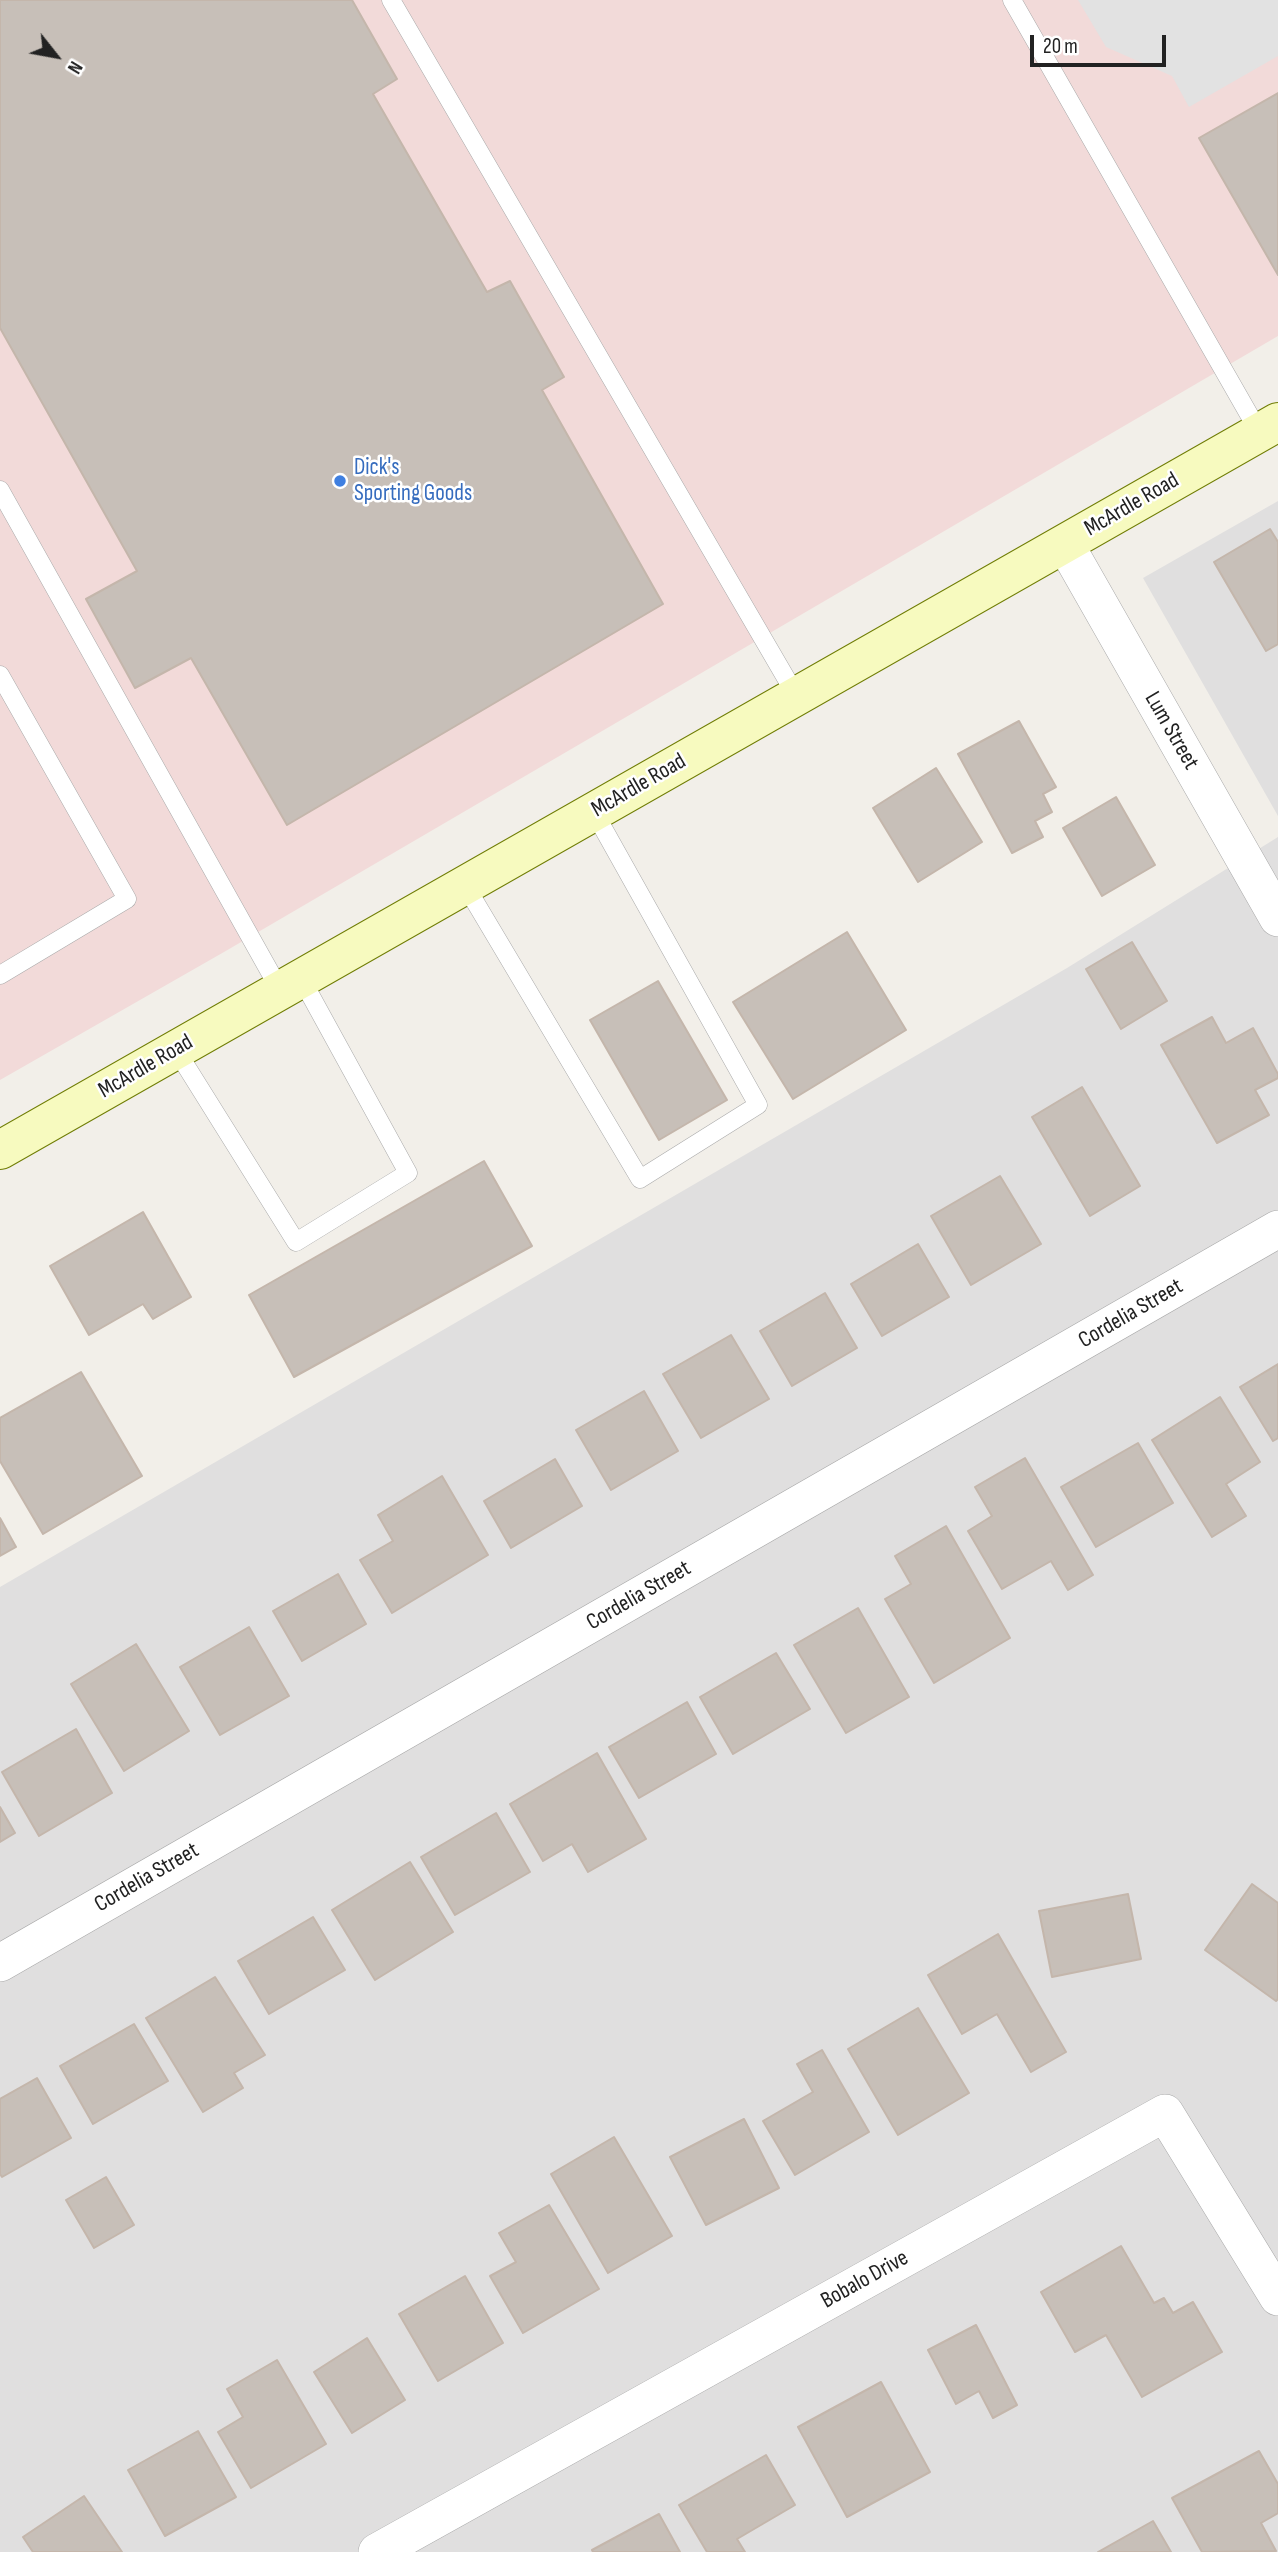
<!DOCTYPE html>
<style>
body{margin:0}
#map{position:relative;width:1278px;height:2552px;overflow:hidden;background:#f2efe9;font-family:"Sofia Sans Condensed",sans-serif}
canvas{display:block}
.north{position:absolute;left:21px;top:21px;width:70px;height:70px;-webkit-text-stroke:5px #fff;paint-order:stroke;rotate:121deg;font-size:19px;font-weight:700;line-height:28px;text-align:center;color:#222}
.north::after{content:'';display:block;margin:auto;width:24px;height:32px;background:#222;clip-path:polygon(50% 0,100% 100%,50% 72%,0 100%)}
.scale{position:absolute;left:1030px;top:35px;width:136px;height:32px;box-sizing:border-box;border:4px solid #222;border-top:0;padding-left:9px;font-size:21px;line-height:24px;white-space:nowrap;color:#222;-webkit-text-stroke:5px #fff;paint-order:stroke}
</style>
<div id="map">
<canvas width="1278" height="2552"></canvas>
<div class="north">N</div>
<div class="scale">20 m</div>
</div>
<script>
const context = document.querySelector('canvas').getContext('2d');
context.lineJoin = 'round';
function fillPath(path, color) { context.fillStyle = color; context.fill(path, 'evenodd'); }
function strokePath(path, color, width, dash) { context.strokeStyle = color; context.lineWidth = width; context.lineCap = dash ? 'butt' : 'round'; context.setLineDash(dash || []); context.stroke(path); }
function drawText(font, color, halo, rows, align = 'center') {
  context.font = font + ' "Sofia Sans Condensed",sans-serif'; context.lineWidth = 5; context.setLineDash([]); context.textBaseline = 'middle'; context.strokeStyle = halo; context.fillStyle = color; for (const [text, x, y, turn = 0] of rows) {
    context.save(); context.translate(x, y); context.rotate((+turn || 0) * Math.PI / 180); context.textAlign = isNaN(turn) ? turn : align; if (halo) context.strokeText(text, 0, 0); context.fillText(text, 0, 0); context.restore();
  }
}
fillPath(new Path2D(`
 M1278 501V816L1143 578Z
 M1278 837V2552H0V1587L1067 968Z`), '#e0dfdf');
fillPath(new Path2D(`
 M0 0H1278V336L224 952 0 1080Z`), '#f2dad9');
fillPath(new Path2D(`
 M1078 0H1278V56L1189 107 1172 76 1106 47Z`), '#e2e2e2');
const building = new Path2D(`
 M0 0H352L397 79 373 94 487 292 510 281 564 377 542 390 663 604 287 825 191 658 135 688 86 599 137 571 0 328Z
 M1278 93V275L1199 138Z
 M1270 529 1278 542V644L1266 651 1214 562Z
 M1019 721 1056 787 1043 794 1052 812 1035 821 1043 837 1012 853 958 754Z
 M936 768 982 842 918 882 873 808Z
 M1116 797 1155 865 1102 896 1063 828Z
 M847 932 906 1030 793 1099 733 1002Z
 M1132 942 1167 1001 1121 1029 1086 969Z
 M658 981 727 1100 659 1140 590 1020Z
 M1212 1017 1226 1043 1253 1028 1278 1074V1078L1255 1090 1269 1115 1217 1143 1161 1045Z
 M1082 1087 1140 1186 1090 1216 1032 1117Z
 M484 1161 532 1246 294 1377 249 1295Z
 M1000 1176 1041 1244 971 1285 931 1216Z
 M143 1212 191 1297 153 1319 143 1304 89 1335 50 1266Z
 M918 1244 949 1297 882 1336 851 1284Z
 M825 1293 857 1348 792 1386 760 1331Z
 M731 1335 769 1399 701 1438 663 1374Z
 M1278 1364V1438L1273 1441 1240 1387Z
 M81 1372 142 1476 43 1534 0 1461V1418Z
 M644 1391 678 1451 611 1490 576 1430Z
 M1220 1397 1260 1462 1226 1484 1246 1516 1212 1537 1152 1440Z
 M1138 1443 1173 1503 1096 1547 1061 1487Z
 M1025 1458 1093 1575 1068 1590 1051 1561 1002 1589 968 1531 992 1516 975 1487Z
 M555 1459 582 1506 511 1548 484 1501Z
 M442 1476 488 1555 392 1613 360 1560 393 1541 378 1515Z
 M0 1518 16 1547 0 1556Z
 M946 1526 1010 1638 934 1683 885 1599 911 1584 895 1556Z
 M338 1574 366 1624 302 1661 273 1611Z
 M858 1608 909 1697 846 1733 794 1645Z
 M249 1627 289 1696 220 1735 180 1667Z
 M136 1644 189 1731 124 1771 71 1684Z
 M776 1653 810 1709 733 1754 700 1697Z
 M687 1702 716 1754 639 1798 609 1747Z
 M76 1729 112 1793 39 1836 2 1772Z
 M597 1753 646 1839 588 1872 572 1844 543 1861 510 1804Z
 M0 1807 15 1833 0 1842Z
 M496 1813 530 1872 455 1915 421 1857Z
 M410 1862 453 1932 375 1980 332 1910Z
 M1252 1884 1278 1903V1999L1276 2001 1205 1950Z
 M1128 1894 1141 1959 1052 1977 1039 1911Z
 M313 1917 345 1970 269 2014 238 1961Z
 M998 1934 1066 2052 1031 2072 997 2014 962 2034 928 1975Z
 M215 1977 265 2055 234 2073 243 2088 203 2112 146 2018Z
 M918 2008 969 2093 898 2135 848 2049Z
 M134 2024 168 2081 93 2124 60 2066Z
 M822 2050 869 2132 795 2175 763 2121 813 2092 797 2064Z
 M37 2078 71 2138 2 2177 0 2174V2099Z
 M744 2119 779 2188 706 2225 670 2157Z
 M614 2137 672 2236 608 2273 551 2174Z
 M106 2177 134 2225 94 2248 66 2200Z
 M549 2205 599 2289 523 2333 490 2276 516 2262 499 2233Z
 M1121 2246 1154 2303 1164 2298 1173 2313 1193 2302 1222 2352 1142 2397 1106 2335 1075 2352 1041 2292Z
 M465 2276 503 2343 438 2381 399 2314Z
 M976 2325 1017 2405 993 2418 979 2391 956 2404 928 2350Z
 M367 2338 405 2400 352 2433 314 2372Z
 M277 2360 326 2444 251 2488 218 2432 243 2417 227 2389Z
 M881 2382 930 2472 847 2517 798 2427Z
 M198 2431 236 2497 165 2536 128 2470Z
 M1259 2451 1278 2484V2513L1261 2523 1276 2551 1202 2552 1172 2498Z
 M766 2455 795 2505 737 2539 745 2552H707L679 2505Z
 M84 2496 122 2552H33L23 2537Z
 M659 2514 680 2552H593L592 2550Z
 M1153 2521 1171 2552H1098Z`);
fillPath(building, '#c7bfb8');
strokePath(building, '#c4b6ab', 2);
const service = new Path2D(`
 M391 0 797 697
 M1012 0 1259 432
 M0 490 280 990
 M0 675 127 899 0 975
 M465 885 640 1179 758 1105 594 812
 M176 1050 296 1242 408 1173 301 978`);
const minor = new Path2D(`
 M1065 544 1278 918
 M0 1963 1278 1229
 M377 2552 1165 2113 1278 2297`);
const secondary = new Path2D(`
 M0 1150 1278 422`);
strokePath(service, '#a9a9a9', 19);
strokePath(minor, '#a9a9a9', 38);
strokePath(secondary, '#707d05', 40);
strokePath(service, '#fff', 18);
strokePath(minor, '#fff', 37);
strokePath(secondary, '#f7fabf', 38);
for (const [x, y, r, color] of [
 [340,481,7,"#3f7fe0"]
]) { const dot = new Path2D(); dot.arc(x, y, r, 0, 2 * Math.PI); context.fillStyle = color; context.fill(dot); strokePath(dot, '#fff', 2.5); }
drawText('23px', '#366cbe', '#fff', [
 ["Dick's",354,468],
 ["Sporting Goods",354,494]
], 'left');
drawText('23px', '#222', '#fff', [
 ["McArdle Road",1132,505,-30],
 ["Lum Street",1171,731,60],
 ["McArdle Road",639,786,-30],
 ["McArdle Road",146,1067,-30],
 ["Cordelia Street",1131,1314,-30],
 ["Cordelia Street",639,1596,-30],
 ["Cordelia Street",147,1878,-30],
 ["Bobalo Drive",865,2280,-29]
]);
</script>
